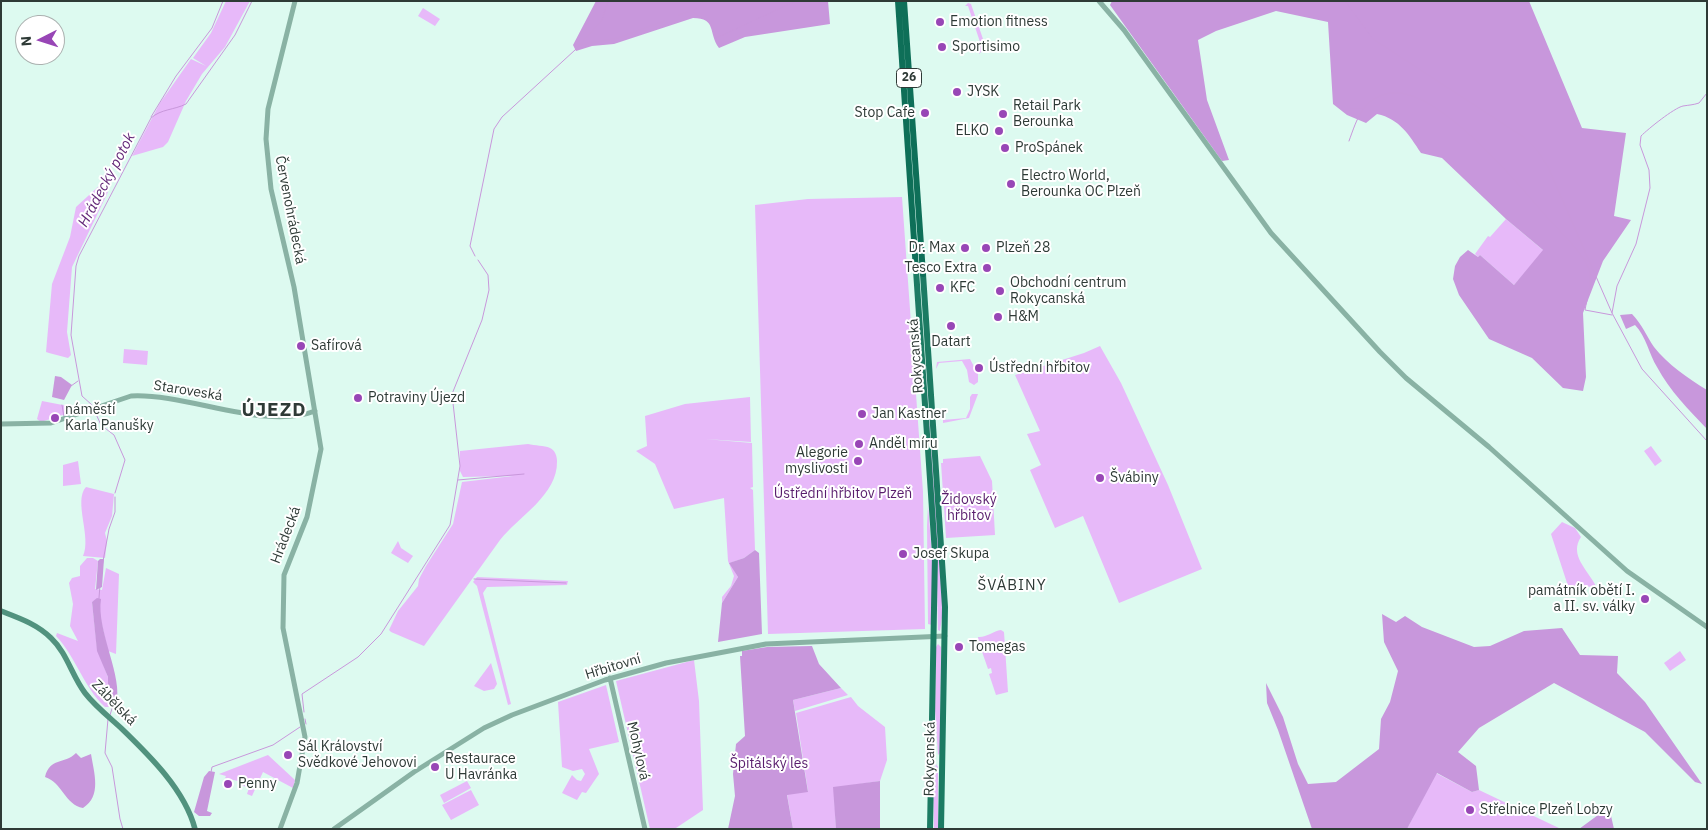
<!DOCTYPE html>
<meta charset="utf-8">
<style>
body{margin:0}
#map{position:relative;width:1708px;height:830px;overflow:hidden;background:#ddfaf0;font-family:"IBM Plex Sans",sans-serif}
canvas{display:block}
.frame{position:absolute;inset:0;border:2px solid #2e3a36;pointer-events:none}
.north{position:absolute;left:15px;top:15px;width:50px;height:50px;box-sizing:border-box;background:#fff;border:1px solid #abb0af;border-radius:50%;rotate:265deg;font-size:14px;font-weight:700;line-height:20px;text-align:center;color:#2e3a36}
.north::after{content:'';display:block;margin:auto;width:18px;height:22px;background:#9846b6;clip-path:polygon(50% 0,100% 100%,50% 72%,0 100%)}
</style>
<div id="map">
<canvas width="1708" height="830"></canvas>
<div class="frame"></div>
<div class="north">N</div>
</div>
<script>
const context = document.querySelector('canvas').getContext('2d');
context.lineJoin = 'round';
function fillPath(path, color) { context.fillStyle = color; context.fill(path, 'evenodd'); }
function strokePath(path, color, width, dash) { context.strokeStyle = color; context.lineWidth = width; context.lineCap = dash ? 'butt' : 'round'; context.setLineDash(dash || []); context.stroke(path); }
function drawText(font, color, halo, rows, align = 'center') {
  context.font = font + ' "IBM Plex Sans",sans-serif'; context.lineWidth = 4; context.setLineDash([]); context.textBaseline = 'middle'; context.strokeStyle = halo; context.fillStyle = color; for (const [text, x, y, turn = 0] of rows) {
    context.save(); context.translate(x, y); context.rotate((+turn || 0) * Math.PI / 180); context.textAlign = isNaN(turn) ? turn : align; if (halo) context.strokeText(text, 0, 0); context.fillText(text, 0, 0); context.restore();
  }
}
fillPath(new Path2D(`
 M226 1H250L225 47 202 74 186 101 168 142 163 147 132 156 160 103 191 59 206 66 193 58 211 33Z
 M968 3 971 4 983 39 984 49 979 54 980 42 968 6H965Z
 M423 8 440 19 435 26 418 16Z
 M100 185 108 192 72 267 67 332 71 355 68 358 49 353 46 352 52 284 70 237 76 207Z
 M902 197 923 492 925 629 768 634 755 205 808 199Z
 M1506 219 1544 251 1514 285 1480 255 1478 257 1475 254 1488 236 1490 237Z
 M1100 346 1121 383 1168 485 1202 569 1119 603 1083 516 1055 528 1030 470 1041 465 1027 434 1040 431 1015 375 1084 353Z
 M124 349 148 351 147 365 123 363Z
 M970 359 978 374V382L974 385 969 382 967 370 962 361 939 363 936 369 937 362Z
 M925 364 943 611 940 631 938 630 936 541Z
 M972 394H978L969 418 943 423V420L966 418 970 409V397Z
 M750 397 751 442 705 439 752 443 753 487 750 488 753 490 755 550 744 558 730 563 738 577 722 603V597L731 586 734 576 728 561 724 498 674 509 655 464 636 451 647 446 645 416 685 404Z
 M42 401 78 408V410L41 422 37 419Z
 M528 444C535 446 544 445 550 448 555 450 557 456 557 461 558 495 518 517 500 540L424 646 391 632 389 630 398 611 418 586 419 579 426 566 453 524 462 482 513 476 463 477 460 471V451Z
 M1651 446 1662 461 1655 466 1644 451Z
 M980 456 992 481 995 535 946 538 941 463H943V459Z
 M78 461 81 484 63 486V465Z
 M86 487 114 494 112 516 105 533 107 541 105 558 83 556C92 537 73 501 86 487Z
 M928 505 933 570 932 625 928 624 927 526Z
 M1562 522 1575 528 1581 537C1569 555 1587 569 1596 586L1569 589 1551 534Z
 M398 541 401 548 413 556 408 563 391 553Z
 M87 558H93L98 561 95 589 102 590 106 568 119 574 116 654 108 651 99 612 100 599 92 602 97 647 109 680V691L114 699 111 707H105C84 688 76 657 56 636L57 633 78 641 70 626 73 604 69 583 72 578 80 576V566Z
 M477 577 568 581 567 585 487 587 483 593 511 704 508 705 477 586 473 582Z
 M1001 630 1004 632 1008 692 996 695 989 674 992 673 991 668 988 669 978 640V637C986 638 993 631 1001 630Z
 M938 644 941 647 940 753 938 755 935 710 936 647Z
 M1680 651 1686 660 1670 671 1664 663Z
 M694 660 699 701 703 810 676 828 650 829 616 681Z
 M491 663 497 684 494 689 484 691 474 686Z
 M606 685 619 742 589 749 599 774 586 793 582 792 577 800 562 793 572 775 577 780 581 781 585 774 582 769 573 771 562 767 558 702Z
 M841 688 848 695 795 711 793 700Z
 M851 697 858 706 885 727 887 760 880 781 834 788 836 829H793L787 794 808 791 796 713Z
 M268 755 295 780 293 788 263 772 252 796 247 794 249 788 241 785 242 782 225 778 226 776 219 774Z
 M936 764 938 767V829H934L933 776Z
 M1436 773 1472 792 1479 790 1561 829H1407Z
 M467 781 471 788 444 803 440 795Z
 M471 790 479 805 451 820 442 805Z`), '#e7b9f9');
fillPath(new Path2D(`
 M596 1H828L830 24 745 37 719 48C708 33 717 18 693 18L614 44 592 46 576 51 573 45Z
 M1112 1H1529L1582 128 1626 133 1614 216 1631 220 1603 261 1583 313 1586 377 1583 391 1563 388 1532 358 1489 339 1459 295 1453 279 1455 266 1460 257 1468 250 1478 257 1480 255 1514 285 1543 250 1506 219 1442 158 1421 153C1409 135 1400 119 1377 114L1366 123 1347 115 1333 104 1328 22 1276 11 1216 31 1198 40 1207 100 1229 160 1222 161 1110 5Z
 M1632 314C1643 326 1646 335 1654 347 1667 364 1689 379 1707 390V429C1688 409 1670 391 1657 367 1649 354 1646 336 1635 325L1626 329 1620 315Z
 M755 550 759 553 762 634 718 642 722 603 738 577 729 563 744 558Z
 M100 559H104L102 587 96 590 98 561Z
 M97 598 101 599C96 630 124 678 116 704L113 702 114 699 108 688V677L97 651 92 602Z
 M1382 614 1396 622 1405 616 1422 627 1474 647 1490 646 1524 631 1562 628 1580 655 1618 656 1617 673 1645 702 1702 784 1695 782 1645 732 1554 683 1479 728 1458 752 1476 766 1479 790 1472 792 1437 773 1407 829H1312L1278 730 1267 703 1266 683 1283 717 1298 764 1308 784 1336 782 1379 749 1381 719 1390 702 1398 671 1384 642Z
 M812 646 819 664 841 688 793 700 808 792 787 795 793 829H728L735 796 733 774 736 744 745 736 740 656H742V651L767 647Z
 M76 753 81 758 91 754C94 773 102 796 83 808 65 805 62 782 45 777 50 757 64 765 76 753Z
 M209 771 215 772 207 811 212 813 210 816H199L194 812 204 777Z
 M880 781V829H836L833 787Z
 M1609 807 1614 829H1579Z`), '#c897dc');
fillPath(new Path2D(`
 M55 376 61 377 72 385 64 400 52 397Z`), '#c897db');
strokePath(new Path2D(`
 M1345 1 1373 39 1525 138 1537 150 1548 167 1612 313
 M691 11 711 23 716 38 796 1
 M679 15 694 10 704 1
 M579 45 618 38 664 21
 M1707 93 1699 103C1693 105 1689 105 1683 106 1674 108 1648 129 1641 136L1640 145 1649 170 1650 188 1636 244 1617 286 1612 313 1642 369 1707 441
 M1351 109H1362
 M151 117 176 76 212 28 223 1
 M1349 141C1357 119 1363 97 1391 93 1438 87 1517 183 1546 216 1560 232 1580 249 1589 269 1593 281 1587 298 1585 310L1612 315
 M475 256 470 246 494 129 502 117 575 50 602 20 608 1
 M1581 256 1588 261
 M71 386 78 381
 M62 405 64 417
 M92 405 82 396 71 335 76 266 79 256 151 118C161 109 174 110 186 104L235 35 252 1
 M96 414 101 425 114 435 125 460 115 493
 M458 480 524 474
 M474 579 566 583
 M304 712 302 694 358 657 381 634 450 525 460 466 452 394 482 320 489 290 488 275 478 260
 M110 715 115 699 98 611 101 572 109 529 115 512V497
 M108 719 105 753 112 767 120 819 123 829
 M305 719 306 724
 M203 814 212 767 273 745 300 727`), '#c897db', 1);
strokePath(new Path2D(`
 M1099 1 1124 30 1271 233 1380 352 1406 378 1489 447 1627 571 1707 627
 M1 424 51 423 131 396C188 393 264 431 315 411
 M610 678 645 829
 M280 829 297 783 305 737 283 628 284 575 307 517 321 449 294 287 271 189 266 139 268 109 295 1
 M334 829 414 772 484 728 512 715 605 680 666 663 766 644 945 636`), '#89b2a4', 5);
strokePath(new Path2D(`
 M1 611C19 618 37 624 51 638 67 653 72 676 85 693 95 706 109 717 121 728 149 755 185 790 195 829`), '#51927e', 5.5);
strokePath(new Path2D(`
 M916 270 935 554 930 829
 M923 274 945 607 941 829`), '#1c7b63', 6);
strokePath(new Path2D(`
 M898 1 916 270
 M904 1 923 274`), '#0e6f58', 6);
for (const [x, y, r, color] of [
 [940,22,5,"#9846b6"],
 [942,47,5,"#9846b6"],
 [957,92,5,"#9846b6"],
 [925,113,5,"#9846b6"],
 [1003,114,5,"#9846b6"],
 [999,131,5,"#9846b6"],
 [1005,148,5,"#9846b6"],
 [1011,184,5,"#9846b6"],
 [965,248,5,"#9846b6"],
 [986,248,5,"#9846b6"],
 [987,268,5,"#9846b6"],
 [940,288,5,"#9846b6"],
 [1000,291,5,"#9846b6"],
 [998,317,5,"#9846b6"],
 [951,326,5,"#9846b6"],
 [301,346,5,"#9846b6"],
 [979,368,5,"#9846b6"],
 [358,398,5,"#9846b6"],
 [862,414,5,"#9846b6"],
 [55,418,5,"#9846b6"],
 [859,444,5,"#9846b6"],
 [858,461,5,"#9846b6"],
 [1100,478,5,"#9846b6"],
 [903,554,5,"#9846b6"],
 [1645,599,5,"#9846b6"],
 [959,647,5,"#9846b6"],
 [288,755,5,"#9846b6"],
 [435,767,5,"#9846b6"],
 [228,784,5,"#9846b6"],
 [1470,810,5,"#9846b6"]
]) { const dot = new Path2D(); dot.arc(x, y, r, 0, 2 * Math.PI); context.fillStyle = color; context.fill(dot); strokePath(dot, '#fff', 2); }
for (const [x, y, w] of [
 [909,78,25]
]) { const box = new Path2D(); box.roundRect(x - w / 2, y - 9.5, w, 19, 4); context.fillStyle = '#fff'; context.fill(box); strokePath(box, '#2e3a36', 1); }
drawText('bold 12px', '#2e3a36', null, [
 ["26",909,78]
]);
drawText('14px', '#2e3a36', '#fff', [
 ["Emotion fitness",950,22],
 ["Sportisimo",952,47],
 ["JYSK",967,92],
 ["Retail Park",1013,106],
 ["Berounka",1013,122],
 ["Stop Cafe",915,113,"right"],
 ["ELKO",989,131,"right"],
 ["ProSpánek",1015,148],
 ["Electro World,",1021,176],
 ["Berounka OC Plzeň",1021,192],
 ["Dr. Max",955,248,"right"],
 ["Plzeň 28",996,248],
 ["Tesco Extra",977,268,"right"],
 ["Obchodní centrum",1010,283],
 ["Rokycanská",1010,299],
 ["KFC",950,288],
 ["H&M",1008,317],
 ["Datart",951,342,"center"],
 ["Safírová",311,346],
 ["Ústřední hřbitov",989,368],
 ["Potraviny Újezd",368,398],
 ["náměstí",65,410],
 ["Karla Panušky",65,426],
 ["Jan Kastner",872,414],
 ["Anděl míru",869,444],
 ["Alegorie",848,453,"right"],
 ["myslivosti",848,469,"right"],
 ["Švábiny",1110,478],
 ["Josef Skupa",913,554],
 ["památník obětí I.",1635,591,"right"],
 ["a II. sv. války",1635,607,"right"],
 ["Tomegas",969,647],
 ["Sál Království",298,747],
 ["Svědkové Jehovovi",298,763],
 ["Restaurace",445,759],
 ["U Havránka",445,775],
 ["Penny",238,784],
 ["Střelnice Plzeň Lobzy",1480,810]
], 'left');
drawText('14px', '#2e3a36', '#fff', [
 ["Červenohrádecká",290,210,79],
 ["Rokycanská",916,356,-94],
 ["Staroveská",188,391,9],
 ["Hrádecká",286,535,-69],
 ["Hřbitovní",613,667,-17],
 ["Zábělská",114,703,46],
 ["Mohylová",638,751,77],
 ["Rokycanská",930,759,-89]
]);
drawText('14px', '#591d6d', '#fff', [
 ["Ústřední hřbitov Plzeň",843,494],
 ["Židovský",969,500],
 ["hřbitov",969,516],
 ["Špitálský les",769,764]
]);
drawText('italic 15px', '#642979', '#fff', [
 ["Hrádecký potok",107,180,-62]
]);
context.letterSpacing = '1px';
drawText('15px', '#2e3a36', '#fff', [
 ["ŠVÁBINY",1012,586]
]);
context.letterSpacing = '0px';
context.letterSpacing = '1px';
drawText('bold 19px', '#2e3a36', '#fff', [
 ["ÚJEZD",274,411]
]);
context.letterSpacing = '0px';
</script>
